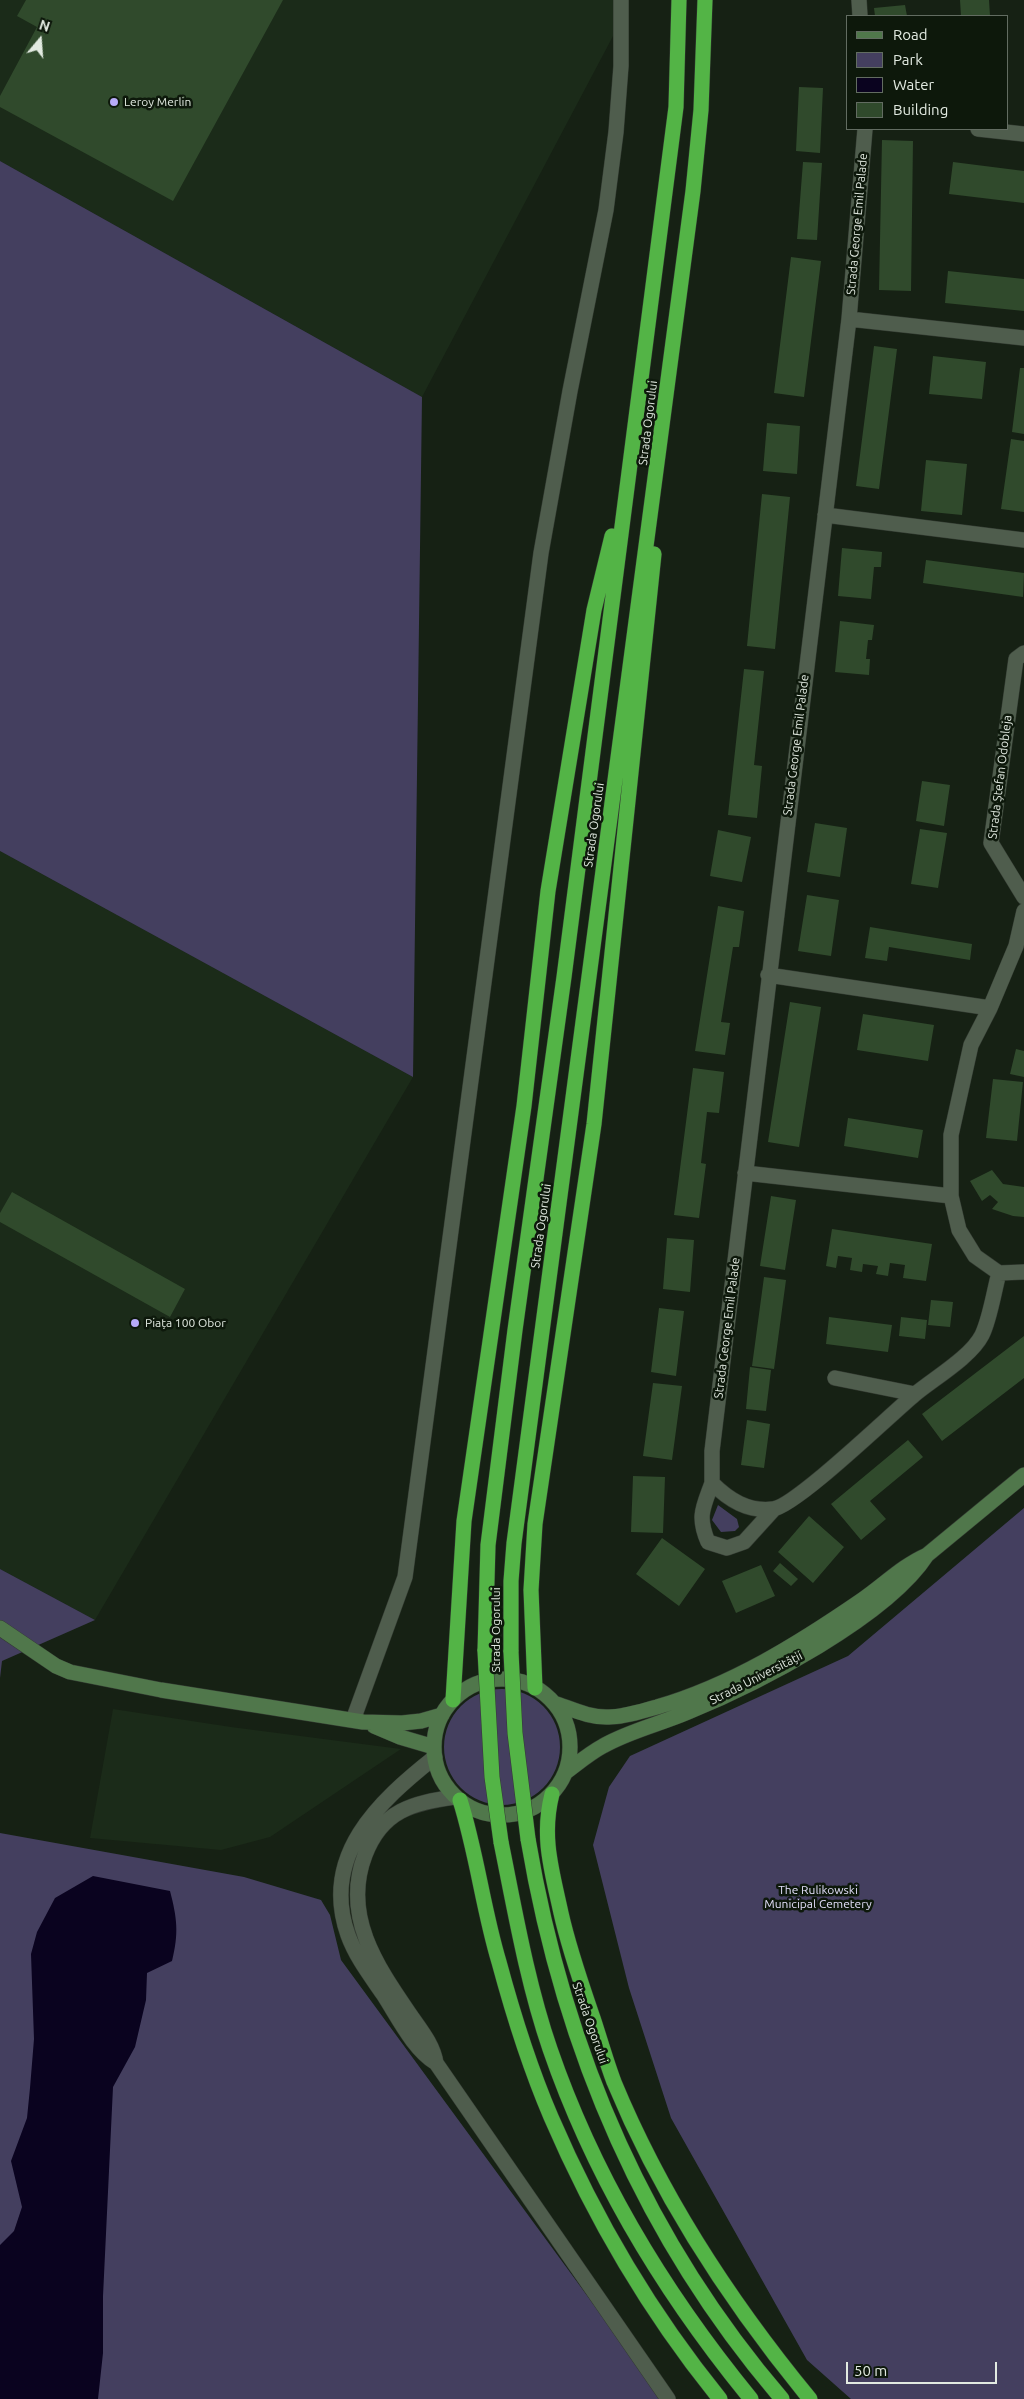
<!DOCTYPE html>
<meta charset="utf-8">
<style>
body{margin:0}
#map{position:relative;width:1024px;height:2399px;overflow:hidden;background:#162114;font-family:Ubuntu,sans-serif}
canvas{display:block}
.legend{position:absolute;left:846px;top:15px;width:162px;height:115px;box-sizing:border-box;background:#0d180b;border:1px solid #626c61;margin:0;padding:6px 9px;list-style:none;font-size:15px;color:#e2eae1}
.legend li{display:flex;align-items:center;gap:10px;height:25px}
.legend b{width:25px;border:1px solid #626c61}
.north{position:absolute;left:15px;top:15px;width:50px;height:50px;-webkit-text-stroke:4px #0d180b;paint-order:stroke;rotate:18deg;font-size:14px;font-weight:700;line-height:20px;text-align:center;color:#e2eae1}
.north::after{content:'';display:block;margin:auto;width:18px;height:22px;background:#e2eae1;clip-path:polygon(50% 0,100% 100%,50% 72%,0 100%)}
.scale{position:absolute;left:846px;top:2362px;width:151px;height:22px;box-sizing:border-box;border:2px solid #e2eae1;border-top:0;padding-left:6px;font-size:15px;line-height:18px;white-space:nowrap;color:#e2eae1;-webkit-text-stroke:4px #0d180b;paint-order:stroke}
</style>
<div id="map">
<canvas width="1024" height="2399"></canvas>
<ul class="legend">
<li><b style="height:6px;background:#50774b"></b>Road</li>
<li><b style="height:14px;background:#443f5f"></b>Park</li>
<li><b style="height:14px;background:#0a031f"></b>Water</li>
<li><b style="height:14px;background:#304a2c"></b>Building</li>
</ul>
<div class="north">N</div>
<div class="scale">50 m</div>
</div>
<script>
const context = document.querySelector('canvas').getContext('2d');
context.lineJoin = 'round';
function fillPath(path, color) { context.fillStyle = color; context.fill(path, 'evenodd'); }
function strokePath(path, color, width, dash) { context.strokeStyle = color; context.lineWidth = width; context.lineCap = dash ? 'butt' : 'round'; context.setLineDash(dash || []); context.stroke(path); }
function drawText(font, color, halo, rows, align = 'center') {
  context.font = font + ' Ubuntu,sans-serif'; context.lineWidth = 5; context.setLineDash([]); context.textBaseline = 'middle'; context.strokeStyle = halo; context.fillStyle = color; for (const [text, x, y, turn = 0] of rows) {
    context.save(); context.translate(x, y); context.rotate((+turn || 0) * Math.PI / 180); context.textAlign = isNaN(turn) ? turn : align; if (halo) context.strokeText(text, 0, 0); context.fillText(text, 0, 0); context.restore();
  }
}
fillPath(new Path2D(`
 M0 0H617L621 21 422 397 0 161Z
 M0 851 413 1077 95 1620 0 1569Z
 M113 1709 231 1727 401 1749 270 1837 221 1850 90 1838Z`), '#1b2b19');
fillPath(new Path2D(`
 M0 161 422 397 413 1077 0 851Z
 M718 1505 737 1519 739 1527 735 1531 721 1532 712 1520Z
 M1024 1508V2399H851L807 2360 671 2118 629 1988 593 1845 609 1787 630 1756 848 1656Z
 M0 1569 95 1620 2 1661 0 1678Z
 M444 1747a58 58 0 1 1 116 0a58 58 0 1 1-116 0Z
 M0 1833 244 1877 321 1900 330 1915 341 1960 663 2399H0Z`), '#443f5f');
fillPath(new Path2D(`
 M93 1876 170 1891C177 1918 179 1933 172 1961L147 1973 146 2000 135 2047 113 2087 103 2296V2353L98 2399H0V2245L14 2231 22 2207 11 2161 27 2118 30 2088 34 2039 31 1954 37 1932 55 1898Z`), '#0a031f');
fillPath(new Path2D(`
 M26 0H283L173 201 0 107V96L37 27 17 16Z
 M960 0H989L990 16H961Z
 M905 5 907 16H875L874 8Z
 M799 87 823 88 820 153 796 151Z
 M882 140 913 141 911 291 879 290Z
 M803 162 822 163 817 240 797 239Z
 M953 162 1024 171V203L949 194Z
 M791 257 821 261 804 397 774 393Z
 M948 271 1024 279V311L945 303Z
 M874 346 897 349 879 489 856 486Z
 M933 356 986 362 982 399 929 394Z
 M1020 368H1024V434L1012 432Z
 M767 423 800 426 797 474 763 471Z
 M1011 439 1024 441V512L1001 509Z
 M926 460 967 464 962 515 921 511Z
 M762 494 790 497 775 649 747 646Z
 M842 548 882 552 881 567H874L871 599 838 596Z
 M926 560 1024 573 1023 597 923 583Z
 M840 621 874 625 872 640H868L866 659H870L869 675 835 672Z
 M744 669 764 671 754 765 762 766 757 818 728 815Z
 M922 781 950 785 944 826 916 821Z
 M815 823 847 828 840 877 807 872Z
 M920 829 947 833 938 888 911 884Z
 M718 830 751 837 742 882 710 876Z
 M807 895 839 900 831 956 798 951Z
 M718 906 744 911 739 947H733L721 1022 730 1023 725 1055 695 1051Z
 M870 927 972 944 970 960 889 947 887 961 865 958Z
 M790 1002 821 1007 799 1147 768 1142Z
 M863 1014 934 1025 928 1061 857 1050Z
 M1016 1049 1024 1051V1077L1010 1074Z
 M693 1068 724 1072 719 1113 707 1112 701 1163 706 1164 699 1218 674 1215Z
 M993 1079 1023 1082 1017 1141 986 1138Z
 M848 1118 923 1130 918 1158 844 1146Z
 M992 1170 1003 1184 1024 1187V1217L1013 1216 992 1209 998 1202 990 1195 982 1201 970 1181Z
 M12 1192 185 1289 170 1317 0 1222V1213Z
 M771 1196 796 1200 785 1270 760 1266Z
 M832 1229 932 1244 926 1281 903 1278 905 1265 890 1263 888 1276 876 1274 878 1266 863 1264 862 1272 850 1270 852 1258 838 1256 836 1268 826 1266Z
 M667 1238 694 1240 690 1292 663 1289Z
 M764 1277 786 1280 774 1369 752 1366Z
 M931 1300 953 1302 950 1327 928 1325Z
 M659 1308 684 1311 676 1376 651 1372Z
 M829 1317 892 1325 888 1352 826 1344Z
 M901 1317 927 1320 925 1339 899 1336Z
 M1024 1336V1378L942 1441 922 1414Z
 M750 1367 771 1370 766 1411 746 1409Z
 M653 1383 682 1386 672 1460 643 1456Z
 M747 1420 770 1424 764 1468 741 1465Z
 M908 1440 923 1457 870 1501 886 1519 861 1540 831 1504Z
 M633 1476 665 1477 663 1533 631 1532Z
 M809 1516 844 1547 813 1583 778 1552Z
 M662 1538 705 1569 679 1606 636 1574Z
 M780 1563 798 1579 791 1586 773 1571Z
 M761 1565 775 1596 736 1613 722 1581Z`), '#304a2c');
const street = new Path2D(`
 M859 0 860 16
 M865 129 849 319 712 1451V1483C729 1500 748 1512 773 1509 796 1506 890 1415 914 1395 933 1379 971 1357 982 1335 990 1319 994 1291 999 1273
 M978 129 1024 134
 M849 319 1024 338
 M825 515 1024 540
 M1024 653 1016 659 991 843 1024 897
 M1024 911 1016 946 990 1008 971 1045 951 1135V1196L959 1230 975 1256 999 1273 1024 1272
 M768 975 990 1008
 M745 1173 951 1196
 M835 1378 915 1394
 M712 1483C703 1508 697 1516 708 1542L727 1548 744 1542 774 1509
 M353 1720 405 1577 541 553 570 391 606 210 616 132 621 66V0
 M435 1757C378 1802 320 1856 348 1935 356 1957 370 1975 383 1994 398 2017 413 2049 436 2063L668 2399
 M436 2063C433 2044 420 2029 409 2013 376 1965 342 1915 365 1855 382 1810 413 1803 455 1797`);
const secondary = new Path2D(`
 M0 1628 56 1666 70 1672 161 1690 363 1722 402 1723 421 1721 442 1715
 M434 1747a68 68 0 1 1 136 0a68 68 0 1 1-136 0Z
 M554 1703C572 1709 590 1718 609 1717 625 1717 642 1711 657 1707 732 1685 798 1644 862 1600 884 1585 902 1566 927 1555L1024 1475
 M374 1726 400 1737 434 1747
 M566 1772C578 1763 590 1753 603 1746 629 1731 660 1724 688 1712 757 1684 887 1617 927 1555`);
const highway = new Path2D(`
 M485 1651 488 1545 515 1330 564 977 676 107 679 0
 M511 1652V1581L514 1543 693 191 701 110 705 0
 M535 1688 531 1590 535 1524 594 1124 654 554
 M453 1700 464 1521 524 1106 548 891 594 610 612 536
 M552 1794C541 1837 552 1871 561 1913 569 1949 581 1983 593 2018 600 2039 606 2061 614 2082 662 2198 731 2303 810 2399
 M460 1800C477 1854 483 1909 499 1962 513 2014 530 2068 551 2117 594 2217 651 2314 720 2399
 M528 1839C563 2046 644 2238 782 2399
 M501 1842C515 1911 527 1982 550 2049 594 2177 665 2294 751 2399`);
strokePath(street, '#343c33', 16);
strokePath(secondary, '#343c33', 16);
strokePath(highway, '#343c33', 16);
strokePath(street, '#4f5d4d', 15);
strokePath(secondary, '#50774b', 15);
strokePath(highway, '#53b446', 15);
const highwayBridge = new Path2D(`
 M485 1651 492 1777 501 1842
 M511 1652 515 1733 528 1839`);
strokePath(highwayBridge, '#343c33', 16, []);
strokePath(highwayBridge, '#53b446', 15);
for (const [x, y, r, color] of [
 [114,102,5,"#b7abf8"],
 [135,1323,5,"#b7abf8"]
]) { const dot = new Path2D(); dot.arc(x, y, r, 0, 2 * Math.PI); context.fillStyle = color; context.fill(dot); strokePath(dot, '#0d180b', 2); }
drawText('12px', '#e2eae1', '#0d180b', [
 ["Leroy Merlin",124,102],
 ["Piața 100 Obor",145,1323]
], 'left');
drawText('12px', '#e2eae1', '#0d180b', [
 ["Strada George Emil Palade",857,224,-85],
 ["Strada Ogorului",648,423,-83],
 ["Strada George Emil Palade",796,745,-83],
 ["Strada Ștefan Odobleja",1000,777,-83],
 ["Strada Ogorului",594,825,-82],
 ["Strada Ogorului",541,1226,-82],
 ["Strada George Emil Palade",727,1328,-83],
 ["Strada Ogorului",496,1630,-90],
 ["Strada Universității",756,1678,-27],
 ["Strada Ogorului",590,2023,71]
]);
drawText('12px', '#e2dff9', '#0d180b', [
 ["The Rulikowski",818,1890],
 ["Municipal Cemetery",818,1904]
]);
</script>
